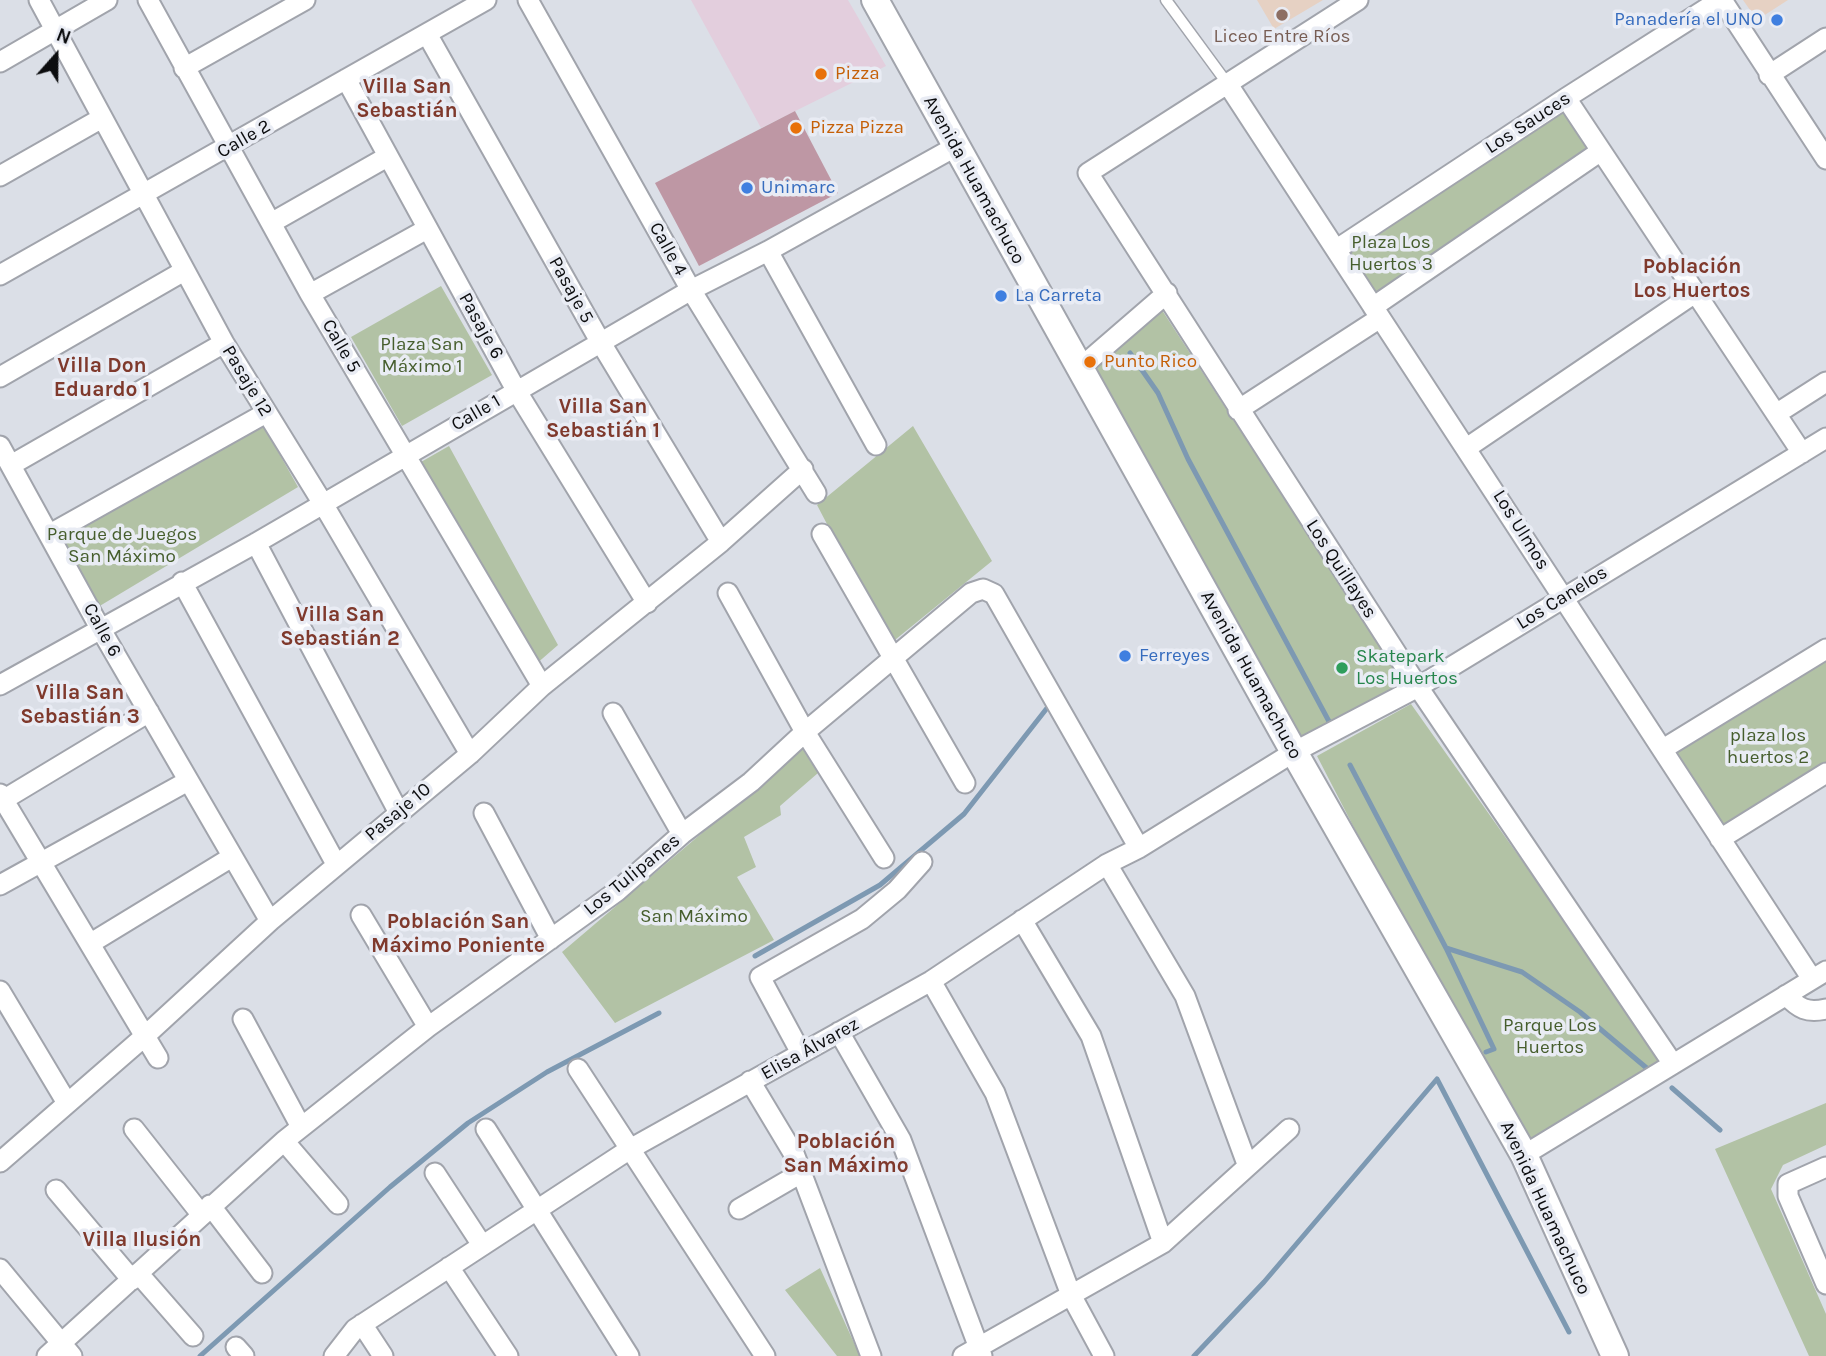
<!DOCTYPE html>
<meta charset="utf-8">
<style>
body{margin:0}
#map{position:relative;width:1826px;height:1356px;overflow:hidden;background:#dbdfe7;font-family:Karla,sans-serif}
canvas{display:block}
.north{position:absolute;left:21px;top:21px;width:70px;height:70px;-webkit-text-stroke:5px #e9ecf4;paint-order:stroke;rotate:21deg;font-size:19px;font-weight:700;line-height:28px;text-align:center;color:#0c0d0f}
.north::after{content:'';display:block;margin:auto;width:24px;height:32px;background:#0c0d0f;clip-path:polygon(50% 0,100% 100%,50% 72%,0 100%)}
</style>
<div id="map">
<canvas width="1826" height="1356"></canvas>
<div class="north">N</div>
</div>
<script>
const context = document.querySelector('canvas').getContext('2d');
context.lineJoin = 'round';
function fillPath(path, color) { context.fillStyle = color; context.fill(path, 'evenodd'); }
function strokePath(path, color, width, dash) { context.strokeStyle = color; context.lineWidth = width; context.lineCap = dash ? 'butt' : 'round'; context.setLineDash(dash || []); context.stroke(path); }
function drawText(font, color, halo, rows, align = 'center') {
  context.font = font + ' Karla,sans-serif'; context.lineWidth = 7; context.setLineDash([]); context.textBaseline = 'middle'; context.strokeStyle = halo; context.fillStyle = color; for (const [text, x, y, turn = 0] of rows) {
    context.save(); context.translate(x, y); context.rotate((+turn || 0) * Math.PI / 180); context.textAlign = isNaN(turn) ? turn : align; if (halo) context.strokeText(text, 0, 0); context.fillText(text, 0, 0); context.restore();
  }
}
fillPath(new Path2D(`
 M691 0H848L886 66 761 128Z`), '#e3cedd');
fillPath(new Path2D(`
 M1257 0H1323L1274 29Z
 M1743 0H1788L1757 20Z`), '#e6d1c3');
fillPath(new Path2D(`
 M1563 109 1589 149 1376 295 1349 252Z
 M441 286 492 375 402 426 351 337Z
 M1156 301 1408 688 1304 742 1179 517 1084 368Z
 M262 423 298 487 98 607 61 536Z
 M913 426 992 561 890 644 817 505Z
 M449 446 558 645 535 665 421 462Z
 M1826 659V763L1723 827 1675 752Z
 M1411 704 1664 1061 1520 1149 1317 756Z
 M802 748 818 773 780 806 781 815 744 837 756 867 737 877 774 940 615 1023 562 952Z
 M1826 1103V1145L1783 1165 1771 1189 1826 1314V1356H1809L1715 1149Z
 M820 1268 860 1356H837L785 1290Z`), '#b2c2a5');
strokePath(new Path2D(`
 M1130 353 1158 393 1188 459 1332 727
 M1350 765 1446 948 1494 1049 1486 1052
 M1446 948 1522 972 1580 1012 1649 1070
 M755 956 880 885 964 814 1051 703
 M1672 1088 1720 1130
 M200 1356 390 1187 468 1123 547 1072 659 1013
 M1194 1356 1264 1282 1437 1079 1569 1332`), '#7d99b2', 5);
fillPath(new Path2D(`
 M795 111 838 193 699 266 655 183Z`), '#be97a4');
const service = new Path2D(`
 M1166 0 1227 83`);
const minor = new Path2D(`
 M39 0 224 343 322 502 470 754
 M148 0 310 294 542 686
 M528 0 691 290 816 493
 M1358 0 1088 173 1418 687 1673 1064
 M1722 0 1826 159
 M427 34 601 343 721 542
 M0 62 107 0
 M184 68 305 0
 M1769 75 1826 38
 M346 79 516 390 647 603
 M1227 83 1812 979
 M1566 98 1802 453
 M0 176 102 118
 M271 223 387 157
 M1337 249 1566 98 1720 0
 M768 251 876 445
 M0 275 486 0
 M310 294 427 229
 M1373 307 1601 151
 M1079 369 1167 293
 M0 377 184 271
 M1238 410 1380 318
 M1776 414 1826 382
 M0 446 100 628 270 921
 M1468 447 1695 293
 M11 465 224 343
 M50 534 266 413
 M822 534 965 783
 M256 543 398 811
 M182 582 336 864
 M728 593 805 732 884 858
 M0 685 256 543 691 290 768 251 955 147
 M613 713 682 834
 M1663 749 1826 649
 M0 794 158 1058
 M3 800 149 712
 M484 813 551 939
 M1720 839 1826 773
 M1107 864 1185 996 1247 1164
 M0 885 188 781
 M361 915 428 1027
 M1022 920 1091 1036 1163 1243
 M91 943 232 857
 M931 981 995 1093 1071 1295 1104 1356
 M0 991 67 1103
 M1786 995C1799 1009 1807 1013 1826 1009
 M243 1019 301 1127
 M839 1032 901 1140 982 1356
 M801 1053 760 977 862 919 897 890 922 862
 M578 1069 765 1356
 M750 1081 795 1156 871 1356
 M134 1129 201 1214
 M486 1129 629 1356
 M284 1141 338 1204
 M1524 1155 1826 971
 M0 1162 145 1036 270 921 470 754 542 686 721 542 803 469
 M1826 1167 1788 1184V1196L1826 1284
 M435 1173 482 1245
 M56 1190 132 1280
 M210 1205 262 1273
 M739 1209 801 1173
 M449 1267 508 1356
 M0 1269 72 1356
 M138 1273 193 1336
 M362 1324 383 1356
 M236 1347 244 1356
 M47 1356 284 1141 428 1027 616 892 682 834 751 782 805 732 971 593 983 589 994 594 1139 848
 M334 1356 355 1329 630 1149 931 981 1107 864 1139 848 1294 752 1418 687 1826 438
 M963 1356 1163 1243 1289 1129`);
const secondary = new Path2D(`
 M875 0 1294 752 1524 1155 1615 1356`);
strokePath(service, '#a1a4ac', 13);
strokePath(minor, '#a1a4ac', 23);
strokePath(secondary, '#a1a4ac', 30);
strokePath(service, '#fff', 10);
strokePath(minor, '#fff', 19);
strokePath(secondary, '#fff', 26);
for (const [x, y, r, color] of [
 [1282,15,7,"#8d6e63"],
 [1777,20,7,"#3f7fe0"],
 [821,74,7,"#e8710a"],
 [796,128,7,"#e8710a"],
 [747,188,7,"#3f7fe0"],
 [1001,296,7,"#3f7fe0"],
 [1090,362,7,"#e8710a"],
 [1125,656,7,"#3f7fe0"],
 [1342,668,7,"#2e9e5b"]
]) { const dot = new Path2D(); dot.arc(x, y, r, 0, 2 * Math.PI); context.fillStyle = color; context.fill(dot); strokePath(dot, '#e9ecf4', 2.5); }
drawText('19px', '#366cbe', '#e9ecf4', [
 ["Panadería el UNO",1763,20,"right"],
 ["Unimarc",761,188],
 ["La Carreta",1015,296],
 ["Ferreyes",1139,656]
], 'left');
drawText('19px', '#785e54', '#e9ecf4', [
 ["Liceo Entre Ríos",1282,37]
]);
drawText('19px', '#c56008', '#e9ecf4', [
 ["Pizza",835,74],
 ["Pizza Pizza",810,128],
 ["Punto Rico",1104,362]
], 'left');
drawText('19px', '#0c0d0f', '#e9ecf4', [
 ["Los Sauces",1528,123,-33],
 ["Calle 2",244,139,-30],
 ["Avenida Huamachuco",974,180,61],
 ["Calle 4",668,249,61],
 ["Pasaje 5",571,290,61],
 ["Pasaje 6",481,326,61],
 ["Calle 5",341,346,60],
 ["Pasaje 12",247,381,59],
 ["Calle 1",476,413,-30],
 ["Los Ulmos",1521,530,58],
 ["Los Quillayes",1341,569,57],
 ["Los Canelos",1562,598,-32],
 ["Calle 6",102,630,61],
 ["Avenida Huamachuco",1251,675,61],
 ["Pasaje 10",398,812,-40],
 ["Los Tulipanes",632,875,-39],
 ["Elisa Álvarez",810,1049,-29],
 ["Avenida Huamachuco",1545,1208,65]
]);
drawText('19px', '#465e2d', '#e9ecf4', [
 ["Plaza Los",1391,243],
 ["Huertos 3",1391,265],
 ["Plaza San",422,345],
 ["Máximo 1",422,367],
 ["Parque de Juegos",122,535],
 ["San Máximo",122,557],
 ["plaza los",1768,736],
 ["huertos 2",1768,758],
 ["San Máximo",694,917],
 ["Parque Los",1550,1026],
 ["Huertos",1550,1048]
]);
drawText('19px', '#27864d', '#e9ecf4', [
 ["Skatepark",1356,657],
 ["Los Huertos",1356,679]
], 'left');
drawText('bold 21px', '#7f392c', '#e9ecf4', [
 ["Villa San",407,87],
 ["Sebastián",407,111],
 ["Población",1692,267],
 ["Los Huertos",1692,291],
 ["Villa Don",102,366],
 ["Eduardo 1",102,390],
 ["Villa San",603,407],
 ["Sebastián 1",603,431],
 ["Villa San",340,615],
 ["Sebastián 2",340,639],
 ["Villa San",80,693],
 ["Sebastián 3",80,717],
 ["Población San",458,922],
 ["Máximo Poniente",458,946],
 ["Población",846,1142],
 ["San Máximo",846,1166],
 ["Villa Ilusión",142,1240]
]);
</script>
